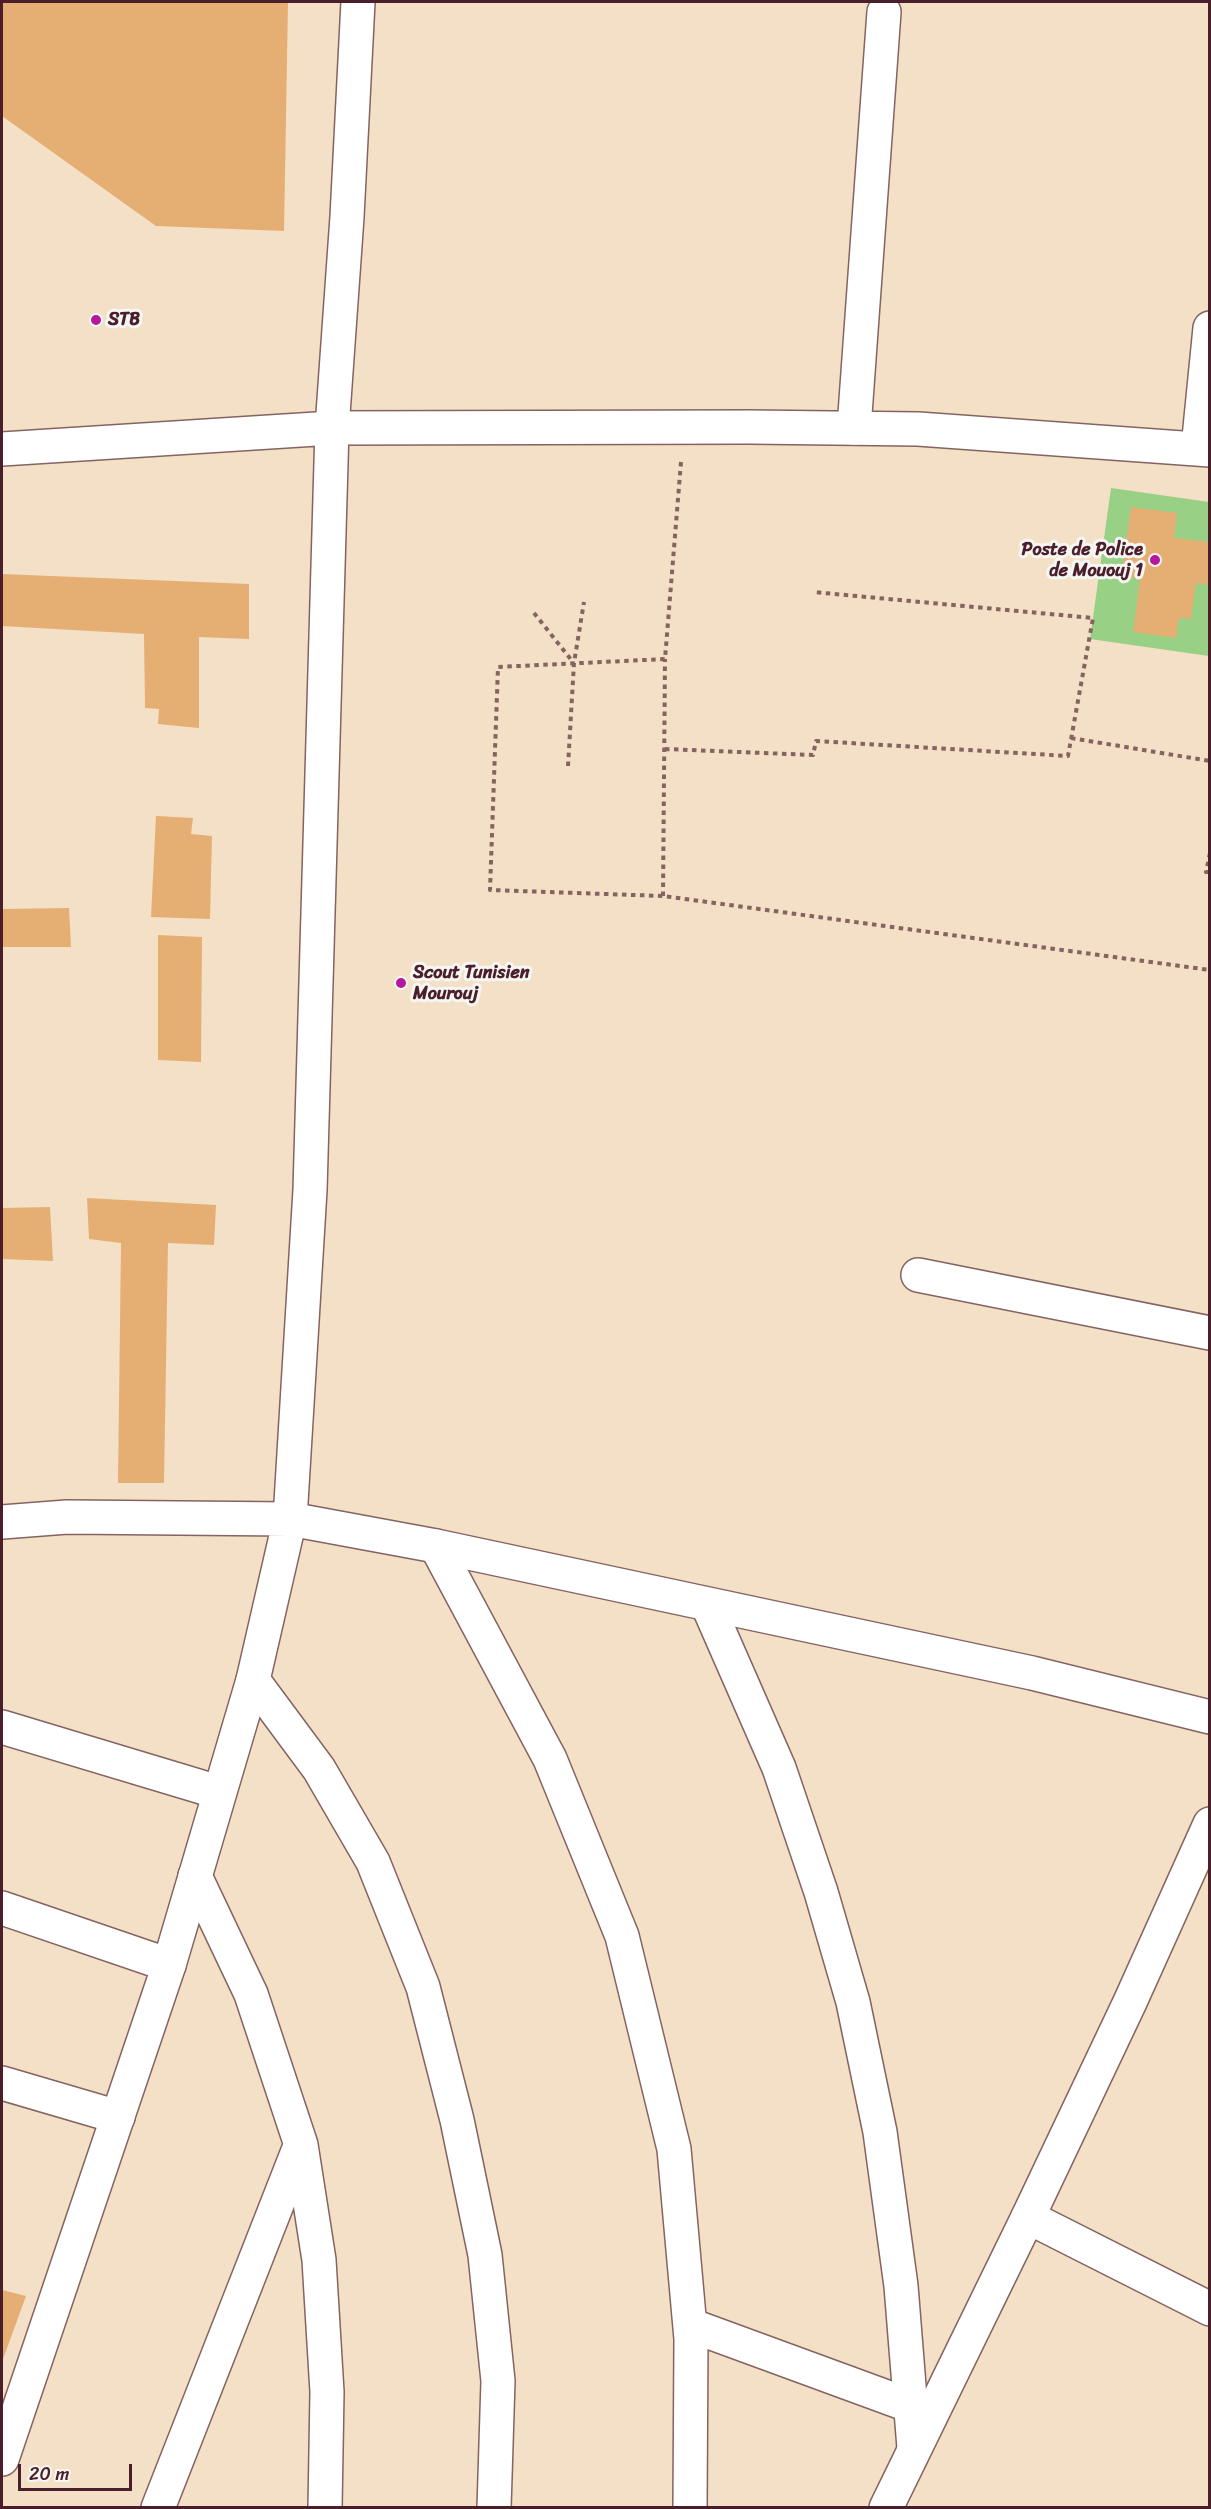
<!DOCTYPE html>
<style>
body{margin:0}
#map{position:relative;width:1211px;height:2509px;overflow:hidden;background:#f3e0c6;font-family:Sriracha,sans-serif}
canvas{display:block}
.frame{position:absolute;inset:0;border:3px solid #4a1f2b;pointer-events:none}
.scale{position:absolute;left:18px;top:2464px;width:114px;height:27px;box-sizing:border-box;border:3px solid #4a1f2b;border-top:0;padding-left:8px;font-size:18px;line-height:21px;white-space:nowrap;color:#4a1f2b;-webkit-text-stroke:4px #f6f6f2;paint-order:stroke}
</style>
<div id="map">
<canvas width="1211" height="2509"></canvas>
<div class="frame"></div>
<div class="scale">20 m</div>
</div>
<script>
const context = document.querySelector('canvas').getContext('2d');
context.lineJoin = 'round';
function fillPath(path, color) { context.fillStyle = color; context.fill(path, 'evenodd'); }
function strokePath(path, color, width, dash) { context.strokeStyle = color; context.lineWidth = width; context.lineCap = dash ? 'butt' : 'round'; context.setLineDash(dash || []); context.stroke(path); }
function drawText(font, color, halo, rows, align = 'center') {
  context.font = font + ' Sriracha,sans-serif'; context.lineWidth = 6; context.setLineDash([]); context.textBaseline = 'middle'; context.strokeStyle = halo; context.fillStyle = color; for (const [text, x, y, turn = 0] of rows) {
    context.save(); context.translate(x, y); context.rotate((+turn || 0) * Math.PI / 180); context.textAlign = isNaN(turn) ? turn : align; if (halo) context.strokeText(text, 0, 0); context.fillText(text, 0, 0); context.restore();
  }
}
fillPath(new Path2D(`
 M1111 488 1209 502V656L1090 639Z`), '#98d185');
fillPath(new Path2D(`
 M2 2H288L284 231 156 226 2 116Z
 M1131 507 1177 513 1174 538 1210 542V585L1196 583 1191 619 1179 618 1176 638 1133 632 1140 579 1121 576Z
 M2 574 249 584V639L199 637V728L158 724 159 709 145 708 144 634 2 626Z
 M156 816 193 818 191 834 212 836 210 919 151 917Z
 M69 908 71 947H2V909Z
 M158 935 202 937 201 1062 158 1060Z
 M87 1198 216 1205 214 1245 168 1243 164 1483H118L121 1243 89 1239Z
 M50 1207 53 1261 2 1259V1208Z
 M2 2290 26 2296 2 2362Z`), '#e5af73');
const minor = new Path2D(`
 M854 428 884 12
 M1198 448 1210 328
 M918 1275 1210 1333
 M436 1546 550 1759 622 1936 674 2149 691 2339 690 2508
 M708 1606 779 1768 821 1892 853 2002 880 2132 901 2286 914 2448
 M253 1680 319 1769 373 1862 423 1987 457 2120 485 2255 498 2381 494 2508
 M2 1727 218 1792
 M195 1876 251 1994 301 2145 319 2260 327 2392 325 2508
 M2 1908 169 1965
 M2 2083 118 2117
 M1028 2217 1210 2309
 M690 2325 911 2406
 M158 2508 300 2146`);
const tertiary = new Path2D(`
 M2 449 332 428 749 427 918 429 1210 450
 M2 1522 67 1517 290 1519 436 1546 1032 1673 1210 1717
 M2 2459 169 1965 253 1680 290 1519 310 1190 332 428 347 217 358 2
 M886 2508 1028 2217 1130 2002 1210 1824`);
strokePath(minor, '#856361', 36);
strokePath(tertiary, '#856361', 36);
strokePath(new Path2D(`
 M681 462 665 659 498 667 490 890 663 896 1210 970
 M534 613 573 662
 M1071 738 1210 761
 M665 749 813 755 816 741 1068 756 1093 618 813 592
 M568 766 574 663 584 602
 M1210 853 1206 872H1210
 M663 896 665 659`), '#856361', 4, [4.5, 4.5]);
strokePath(minor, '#fff', 33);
strokePath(tertiary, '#fff', 33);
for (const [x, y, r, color] of [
 [96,320,6,"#b5179e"],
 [1155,560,6,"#b5179e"],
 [401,983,6,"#b5179e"]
]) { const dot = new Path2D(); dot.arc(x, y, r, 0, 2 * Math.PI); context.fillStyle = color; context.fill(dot); strokePath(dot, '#f6f6f2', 2); }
drawText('bold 18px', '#4a1f2b', '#f6f6f2', [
 ["STB",108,320],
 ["Poste de Police",1143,550,"right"],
 ["de Mououj 1",1143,571,"right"],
 ["Scout Tunisien",413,973],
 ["Mourouj",413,994]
], 'left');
</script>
